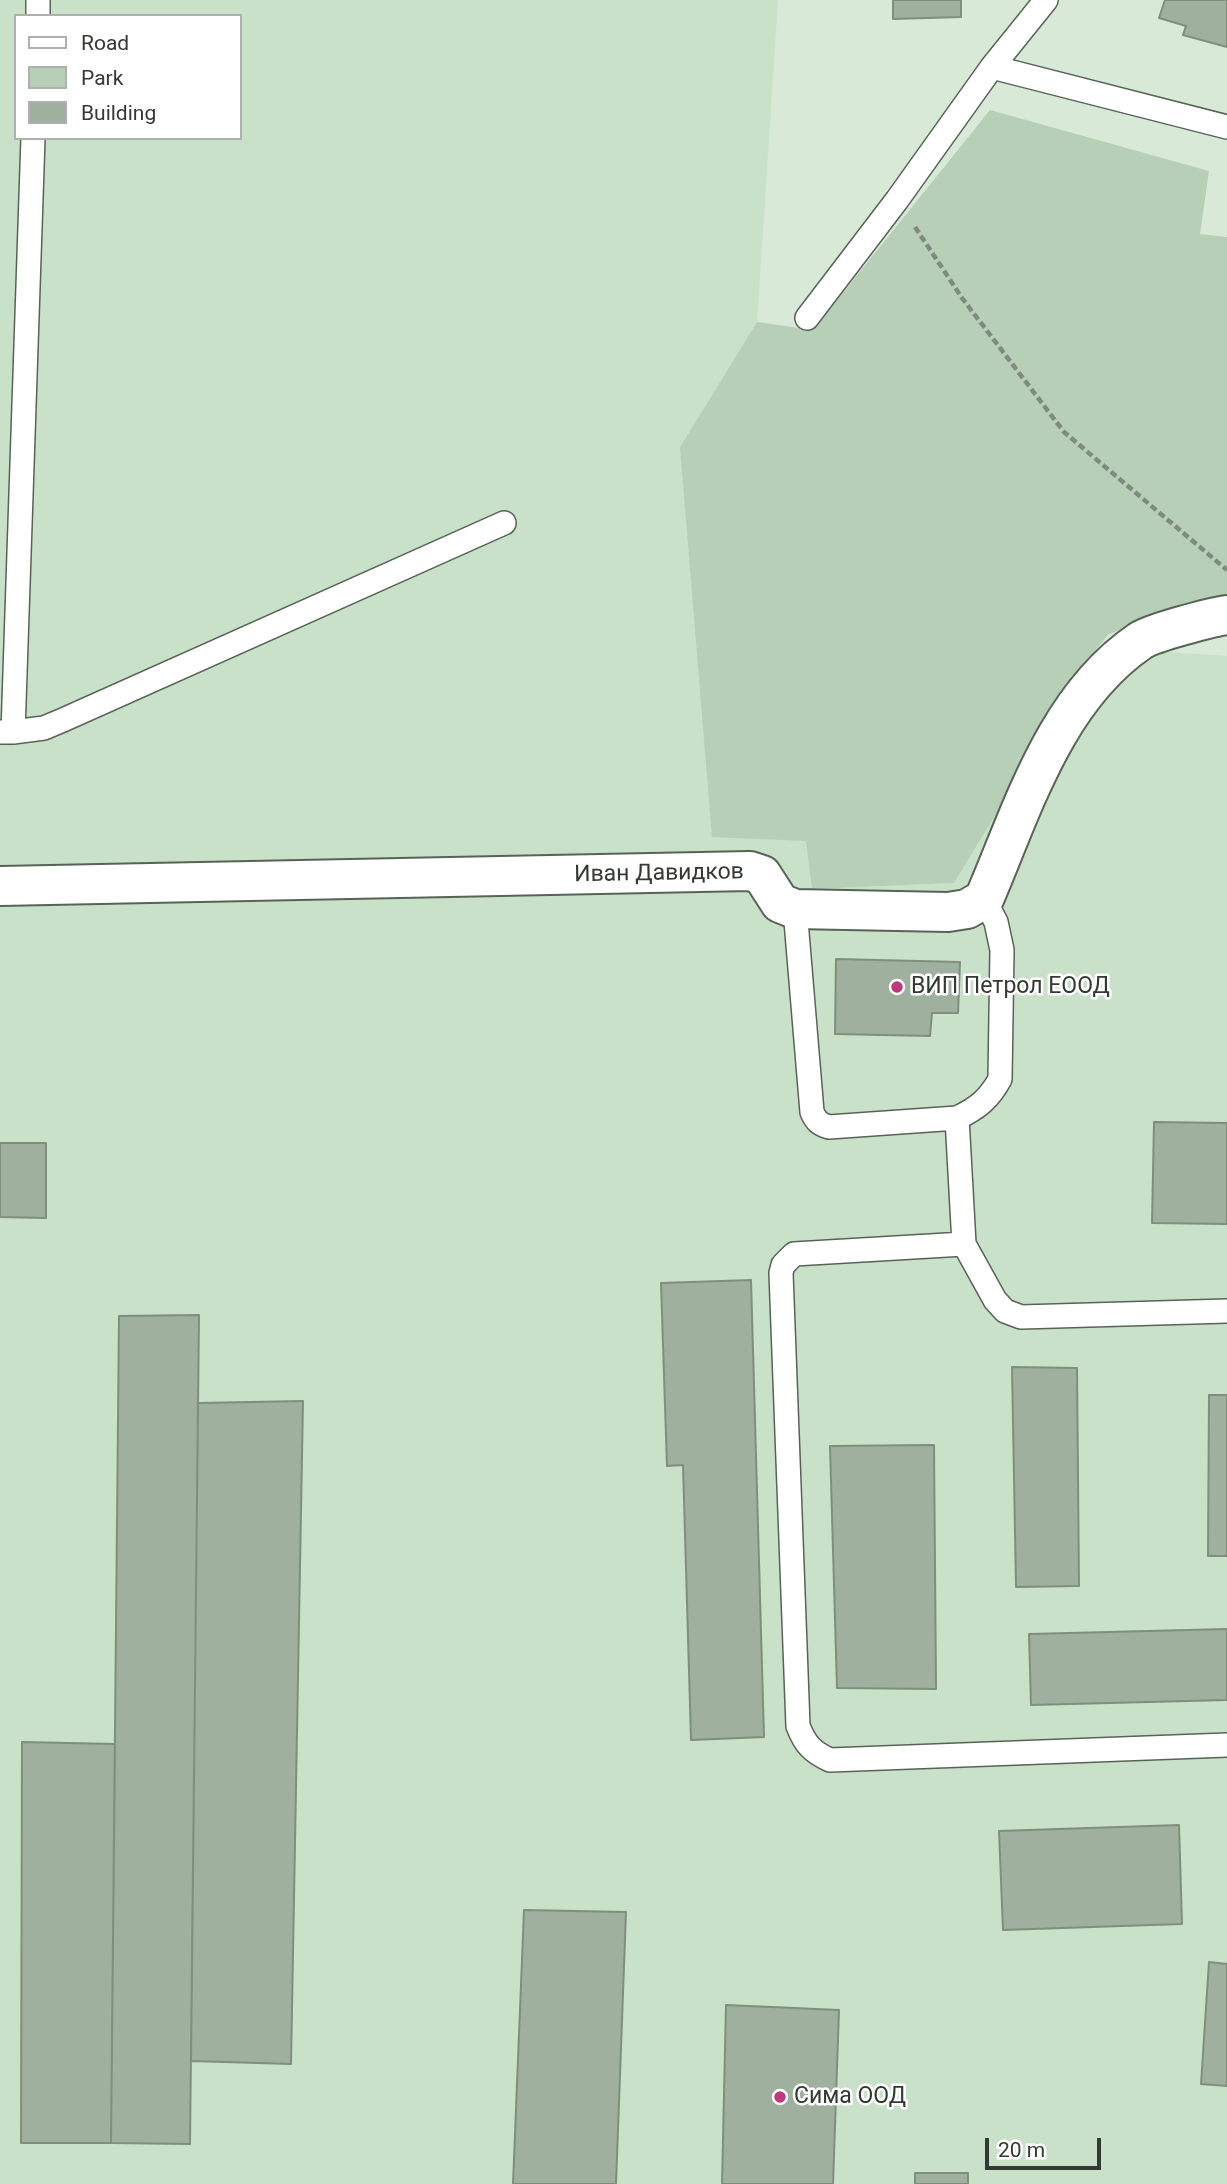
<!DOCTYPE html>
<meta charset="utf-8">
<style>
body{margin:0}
#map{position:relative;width:1227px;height:2184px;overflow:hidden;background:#d8e9d7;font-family:Roboto,sans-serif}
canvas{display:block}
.legend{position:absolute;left:14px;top:14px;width:228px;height:126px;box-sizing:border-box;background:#fff;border:2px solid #adb0ad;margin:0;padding:9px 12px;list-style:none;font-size:21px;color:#333a33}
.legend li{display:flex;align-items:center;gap:14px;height:35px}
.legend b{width:35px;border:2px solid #adb0ad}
.scale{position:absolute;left:985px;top:2138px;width:116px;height:32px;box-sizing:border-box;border:4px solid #333a33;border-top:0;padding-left:9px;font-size:21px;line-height:24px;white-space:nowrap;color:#333a33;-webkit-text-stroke:5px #fff;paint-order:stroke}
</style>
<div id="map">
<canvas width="1227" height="2184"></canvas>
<ul class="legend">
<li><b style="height:9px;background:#fff"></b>Road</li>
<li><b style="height:19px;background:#b7cfb6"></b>Park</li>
<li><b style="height:19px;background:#9fb09f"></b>Building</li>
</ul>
<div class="scale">20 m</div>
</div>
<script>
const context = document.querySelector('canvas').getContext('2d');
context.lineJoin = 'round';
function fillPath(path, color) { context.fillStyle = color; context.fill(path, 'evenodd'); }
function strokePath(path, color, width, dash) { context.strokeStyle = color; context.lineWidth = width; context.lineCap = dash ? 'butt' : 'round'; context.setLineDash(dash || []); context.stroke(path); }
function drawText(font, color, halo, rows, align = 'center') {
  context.font = font + ' Roboto,sans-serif'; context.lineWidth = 5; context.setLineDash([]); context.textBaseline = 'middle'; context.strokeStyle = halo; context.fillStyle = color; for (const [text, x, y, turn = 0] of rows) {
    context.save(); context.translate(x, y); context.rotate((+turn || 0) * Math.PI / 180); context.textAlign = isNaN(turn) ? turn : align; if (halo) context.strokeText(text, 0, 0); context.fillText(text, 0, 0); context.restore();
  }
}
fillPath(new Path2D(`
 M0 0H778L757 322 680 447 807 841 812 889 954 883 1098 647 1227 656V2184H0ZM16 16H240V138H16Z`), '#c9e0c9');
fillPath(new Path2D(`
 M990 110 1209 171 1200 234 1227 237V599L1181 604 1108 635 1098 647 954 883 812 889 806 841 712 837 680 447 757 322 813 330Z`), '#b7cfb6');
const building = new Path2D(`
 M893 0H961V17L893 19Z
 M1165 0H1227V47L1183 35 1186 26 1159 18Z
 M836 959 960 962 958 1013H932L930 1036 835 1034Z
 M1154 1122 1227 1123V1224L1152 1223Z
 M0 1143H46V1218L0 1217Z
 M751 1280 764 1737 691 1740 683 1465 667 1466 661 1283Z
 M199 1315 190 2144 111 2143 119 1316Z
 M1012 1367 1077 1368 1079 1586 1016 1587Z
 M1209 1395H1227V1556H1208Z
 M303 1401 291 2064 191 2061 198 1403Z
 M934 1445 936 1689 837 1688 830 1446Z
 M1227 1629V1700L1031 1705 1029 1634Z
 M22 1742 115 1744 111 2143H21Z
 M1179 1825 1182 1924 1003 1930 999 1831Z
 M524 1910 626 1912 616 2184H513Z
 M1209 1962 1227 1964V2086L1201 2084Z
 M726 2005 839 2010 833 2184H722Z
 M915 2173H968V2184H915Z`);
fillPath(building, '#9fb09f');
strokePath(building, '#7f8f7e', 2);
const service = new Path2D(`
 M1046 0 992 67 1227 127
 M38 16V0
 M807 318 897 200 992 67
 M0 732H13L33 138
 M13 732 44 728 63 720 504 523
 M795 909 812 1112C816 1121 819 1124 829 1127L957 1118 964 1244 995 1300 1005 1311 1021 1317 1227 1311
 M957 1118C978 1108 989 1099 1000 1079L1002 950 996 922 984 899
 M964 1244 794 1254 783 1265 781 1273 798 1726C805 1744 812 1752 830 1760L1227 1745`);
const minor = new Path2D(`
 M0 886 750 871 762 875 780 903 795 909 948 912 967 909 984 899C1023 808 1055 699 1140 641 1151 633 1212 617 1227 615`);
strokePath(service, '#566455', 26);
strokePath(minor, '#566455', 42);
strokePath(new Path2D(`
 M915 227 962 298 1064 432 1227 570`), '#7f8b7f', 4.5, [7, 3.5]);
strokePath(service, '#fff', 23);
strokePath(minor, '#fff', 38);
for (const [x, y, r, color] of [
 [897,987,7,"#be387a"],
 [780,2097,7,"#be387a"]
]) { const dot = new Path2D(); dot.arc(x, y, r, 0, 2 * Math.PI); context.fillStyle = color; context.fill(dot); strokePath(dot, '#fff', 2.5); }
drawText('23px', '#333a33', '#fff', [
 ["Иван Давидков",659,874,-1]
]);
drawText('23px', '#333a33', '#fff', [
 ["ВИП Петрол ЕООД",911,987],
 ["Сима ООД",794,2097]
], 'left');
</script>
